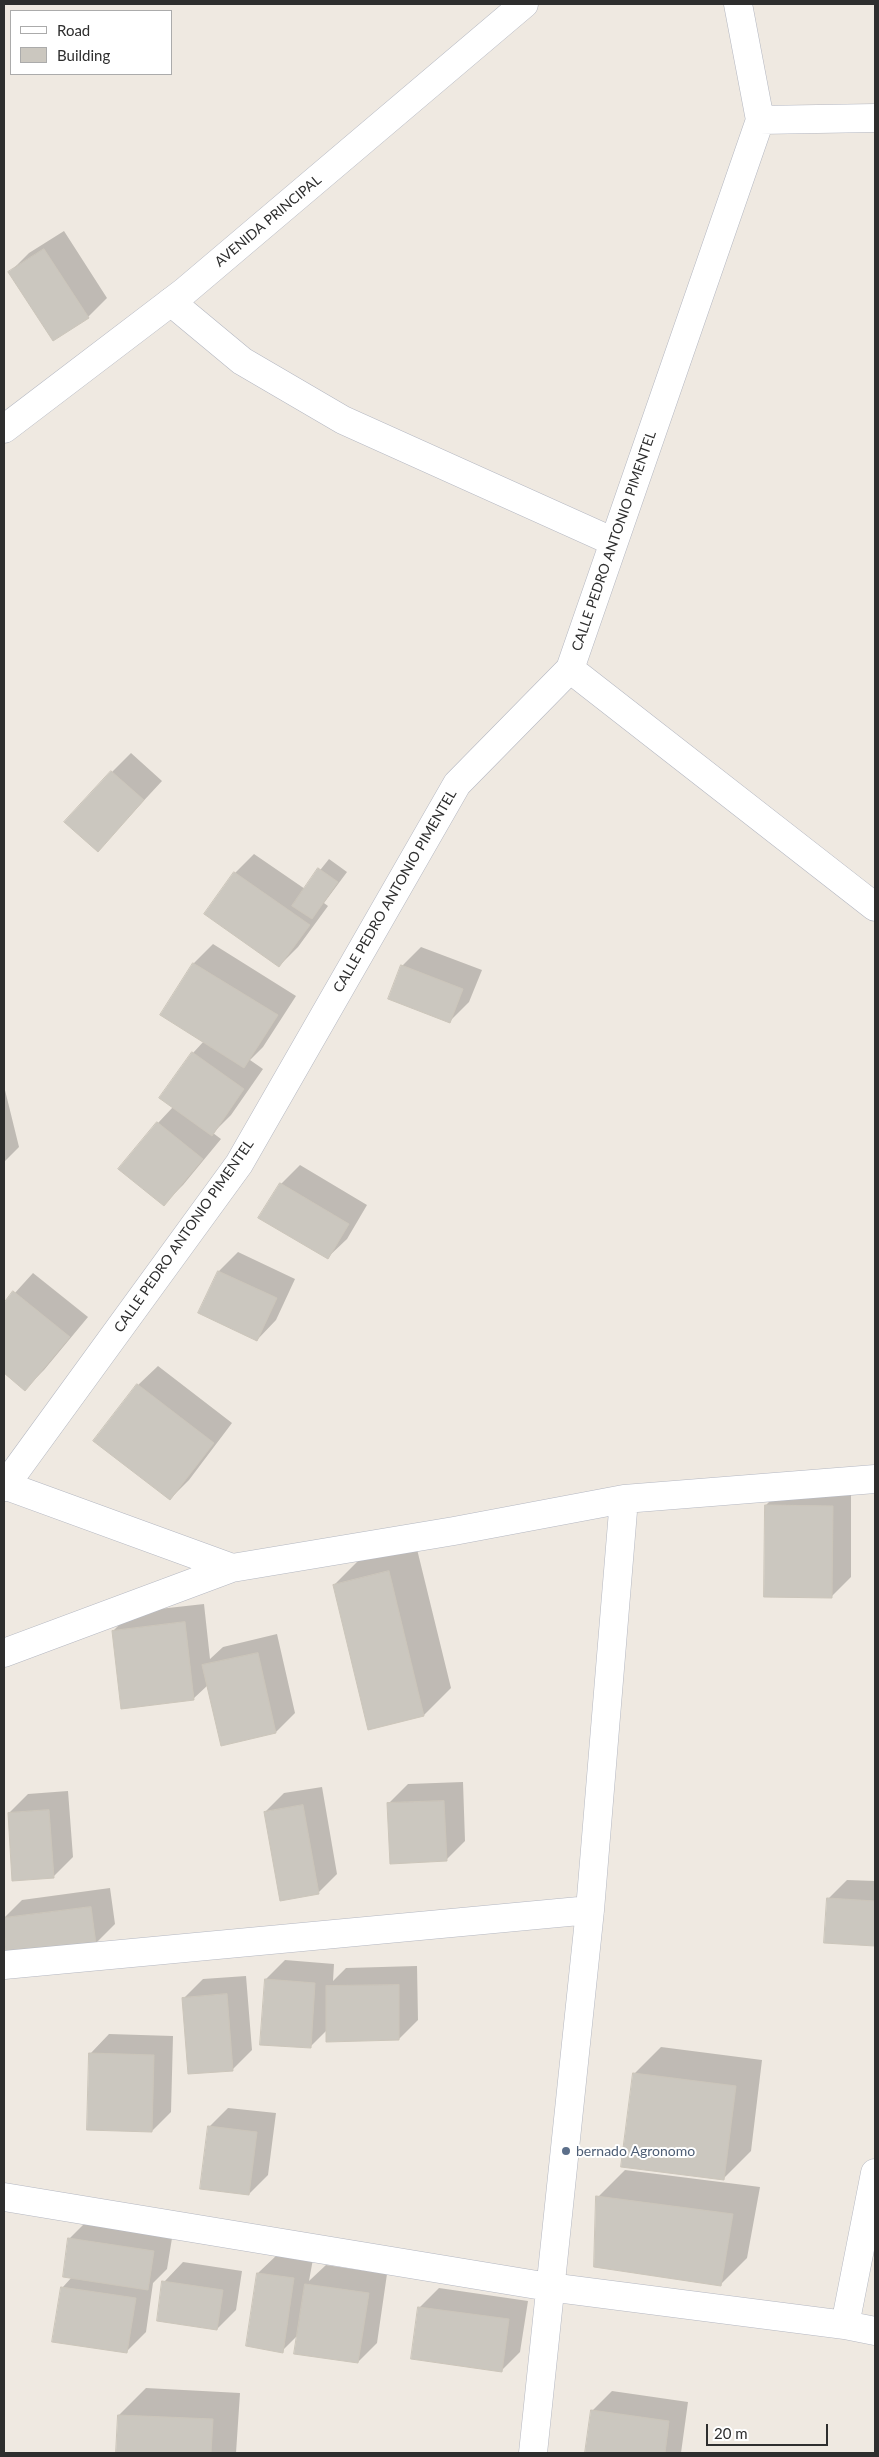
<!DOCTYPE html>
<style>
body{margin:0}
#map{position:relative;width:879px;height:2457px;overflow:hidden;background:#efe9e1;font-family:Lato,sans-serif}
canvas{display:block}
.frame{position:absolute;inset:0;border:5px solid #2e2e2e;pointer-events:none}
.legend{position:absolute;left:10px;top:10px;width:162px;height:65px;box-sizing:border-box;background:#fff;border:1px solid #ababab;margin:0;padding:6px 9px;list-style:none;font-size:15px;color:#2e2e2e}
.legend li{display:flex;align-items:center;gap:10px;height:25px}
.legend b{width:25px;border:1px solid #ababab}
.scale{position:absolute;left:706px;top:2424px;width:122px;height:22px;box-sizing:border-box;border:2px solid #2e2e2e;border-top:0;padding-left:6px;font-size:15px;line-height:18px;white-space:nowrap;color:#2e2e2e;-webkit-text-stroke:4px #fff;paint-order:stroke}
</style>
<div id="map">
<canvas width="879" height="2457"></canvas>
<div class="frame"></div>
<ul class="legend">
<li><b style="height:6px;background:#fff"></b>Road</li>
<li><b style="height:14px;background:#cbc7bf"></b>Building</li>
</ul>
<div class="scale">20 m</div>
</div>
<script>
const context = document.querySelector('canvas').getContext('2d');
context.lineJoin = 'round';
function fillPath(path, color) { context.fillStyle = color; context.fill(path, 'evenodd'); }
function strokePath(path, color, width, dash) { context.strokeStyle = color; context.lineWidth = width; context.lineCap = dash ? 'butt' : 'round'; context.setLineDash(dash || []); context.stroke(path); }
function drawText(font, color, halo, rows, align = 'center') {
  context.font = font + ' Lato,sans-serif'; context.lineWidth = 4; context.setLineDash([]); context.textBaseline = 'middle'; context.strokeStyle = halo; context.fillStyle = color; for (const [text, x, y, turn = 0] of rows) {
    context.save(); context.translate(x, y); context.rotate((+turn || 0) * Math.PI / 180); context.textAlign = isNaN(turn) ? turn : align; if (halo) context.strokeText(text, 0, 0); context.fillText(text, 0, 0); context.restore();
  }
}
fillPath(new Path2D(`
 M64 231 107 298 88 317 10 272 29 253Z
 M131 753 162 781 98 850 112 772Z
 M254 854 305 889 329 859 347 872 324 903 328 906 298 947 279 966 235 873Z
 M213 944 296 996 263 1047 250 1060 263 1069 231 1115 213 1133 221 1139 183 1185 164 1204 158 1123 173 1107 193 1053 204 1041 162 1015 194 963Z
 M421 947 482 970 469 1002 450 1021 402 966Z
 M4 1086 19 1147 4 1162Z
 M300 1165 367 1205 347 1239 327 1258 281 1184Z
 M238 1252 295 1279 276 1320 257 1340 200 1313 219 1271Z
 M33 1273 88 1317 44 1370 25 1389 4 1371V1305Z
 M158 1366 232 1423 189 1480 170 1499 138 1385Z
 M785 1486 851 1487V1577L831 1597 766 1505Z
 M416 1545 451 1688 424 1715 334 1585 361 1558Z
 M204 1604 210 1659 223 1647 277 1634 295 1713 276 1732 208 1685 193 1699 113 1631 132 1612Z
 M463 1782 465 1841 446 1860 388 1804 408 1784Z
 M322 1787 337 1874 318 1893 265 1812 284 1793Z
 M68 1791 73 1857 54 1876 9 1813 28 1794Z
 M847 1880 875 1881V1944L826 1942 828 1899Z
 M110 1888 115 1924 96 1943 7 1955 4 1918 22 1900Z
 M285 1960 334 1964 333 1981 346 1968 417 1966 418 2020 399 2039 327 2030 310 2047 266 1979Z
 M246 1976 252 2050 232 2070 184 1998 203 1979Z
 M109 2034 173 2036 171 2112 152 2131 90 2054Z
 M661 2047 762 2060 751 2151 724 2178 634 2074Z
 M228 2108 276 2113 268 2175 249 2194 209 2127Z
 M625 2170 760 2187 747 2258 720 2285 598 2197Z
 M88 2220 173 2232 167 2269 153 2283 146 2332 127 2351 62 2288 72 2277 69 2239Z
 M278 2254 313 2259 309 2281 326 2265 387 2274 377 2343 358 2362 298 2335 282 2351 258 2273Z
 M183 2262 242 2271 236 2310 217 2329 164 2282Z
 M439 2288 528 2301 520 2352 501 2371 412 2358 420 2307Z
 M146 2388 240 2393 236 2453H117L119 2415Z
 M612 2391 688 2402 681 2453H586L592 2411Z`), '#0003');
const building = new Path2D(`
 M44 249 89 318 53 341 8 272Z
 M111 771 144 800 98 852 64 822Z
 M318 868 338 882 312 919 292 906Z
 M234 872 310 925 279 967 204 914Z
 M193 963 278 1015 244 1068 160 1015Z
 M401 965 463 989 450 1023 388 999Z
 M192 1052 244 1089 212 1136 159 1098Z
 M157 1122 203 1159 164 1206 118 1169Z
 M280 1183 349 1224 328 1259 258 1218Z
 M218 1271 277 1298 257 1341 198 1313Z
 M13 1291 70 1337 25 1391 4 1373V1303Z
 M137 1384 214 1443 170 1500 93 1441Z
 M765 1505 833 1506 832 1598 764 1597Z
 M389 1571 424 1716 368 1730 333 1585Z
 M185 1622 194 1700 121 1709 112 1631Z
 M258 1653 276 1733 221 1746 202 1665Z
 M444 1801 447 1861 390 1864 387 1803Z
 M303 1805 319 1894 280 1901 264 1812Z
 M49 1810 54 1878 12 1881 8 1813Z
 M827 1898 875 1901V1946L824 1943Z
 M91 1907 96 1944 6 1956 4 1918Z
 M265 1979 315 1983 311 2048 260 2045Z
 M399 1985V2040L326 2042V1986Z
 M227 1994 233 2071 188 2074 182 1998Z
 M89 2053 154 2055 152 2132 87 2130Z
 M633 2073 736 2086 724 2180 621 2167Z
 M208 2126 257 2132 249 2195 200 2189Z
 M596 2196 733 2214 721 2286 594 2267Z
 M68 2238 154 2251 148 2290 63 2277Z
 M257 2273 294 2278 283 2353 246 2346Z
 M162 2281 223 2290 217 2330 157 2321Z
 M305 2284 369 2293 358 2363 294 2354Z
 M61 2287 136 2298 127 2353 52 2342Z
 M418 2307 509 2319 502 2372 411 2359Z
 M591 2410 669 2421 665 2453H585Z
 M118 2415 213 2419 211 2453H116Z`);
fillPath(building, '#cbc7bf');
strokePath(building, '#cbc5ba', 1);
const street = new Path2D(`
 M760 120 875 118
 M171 302 242 361 343 420 614 542
 M570 669 875 907
 M4 1485 232 1568 454 1531 624 1499 875 1479
 M4 1487 239 1164 457 784 570 669 760 120 738 4
 M4 1653 232 1568
 M4 1965 590 1910
 M4 2197 549 2287 845 2325 875 2331
 M845 2325 875 2173
 M533 2453 590 1910 624 1499`);
const secondary = new Path2D(`
 M4 429 184 292 524 4`);
strokePath(street, '#b4b7c1', 29);
strokePath(secondary, '#b4b7c1', 29);
strokePath(street, '#fff', 28);
strokePath(secondary, '#fff', 28);
for (const [x, y, r, color] of [
 [566,2151,5,"#5c6f8a"]
]) { const dot = new Path2D(); dot.arc(x, y, r, 0, 2 * Math.PI); context.fillStyle = color; context.fill(dot); strokePath(dot, '#fff', 2); }
drawText('14px', '#2e2e2e', '#fff', [
 ["AVENIDA PRINCIPAL",268,221,-40],
 ["CALLE PEDRO ANTONIO PIMENTEL",614,541,-71],
 ["CALLE PEDRO ANTONIO PIMENTEL",395,891,-60],
 ["CALLE PEDRO ANTONIO PIMENTEL",184,1236,-55]
]);
drawText('14px', '#4e5e75', '#fff', [
 ["bernado Agronomo",576,2151]
], 'left');
</script>
